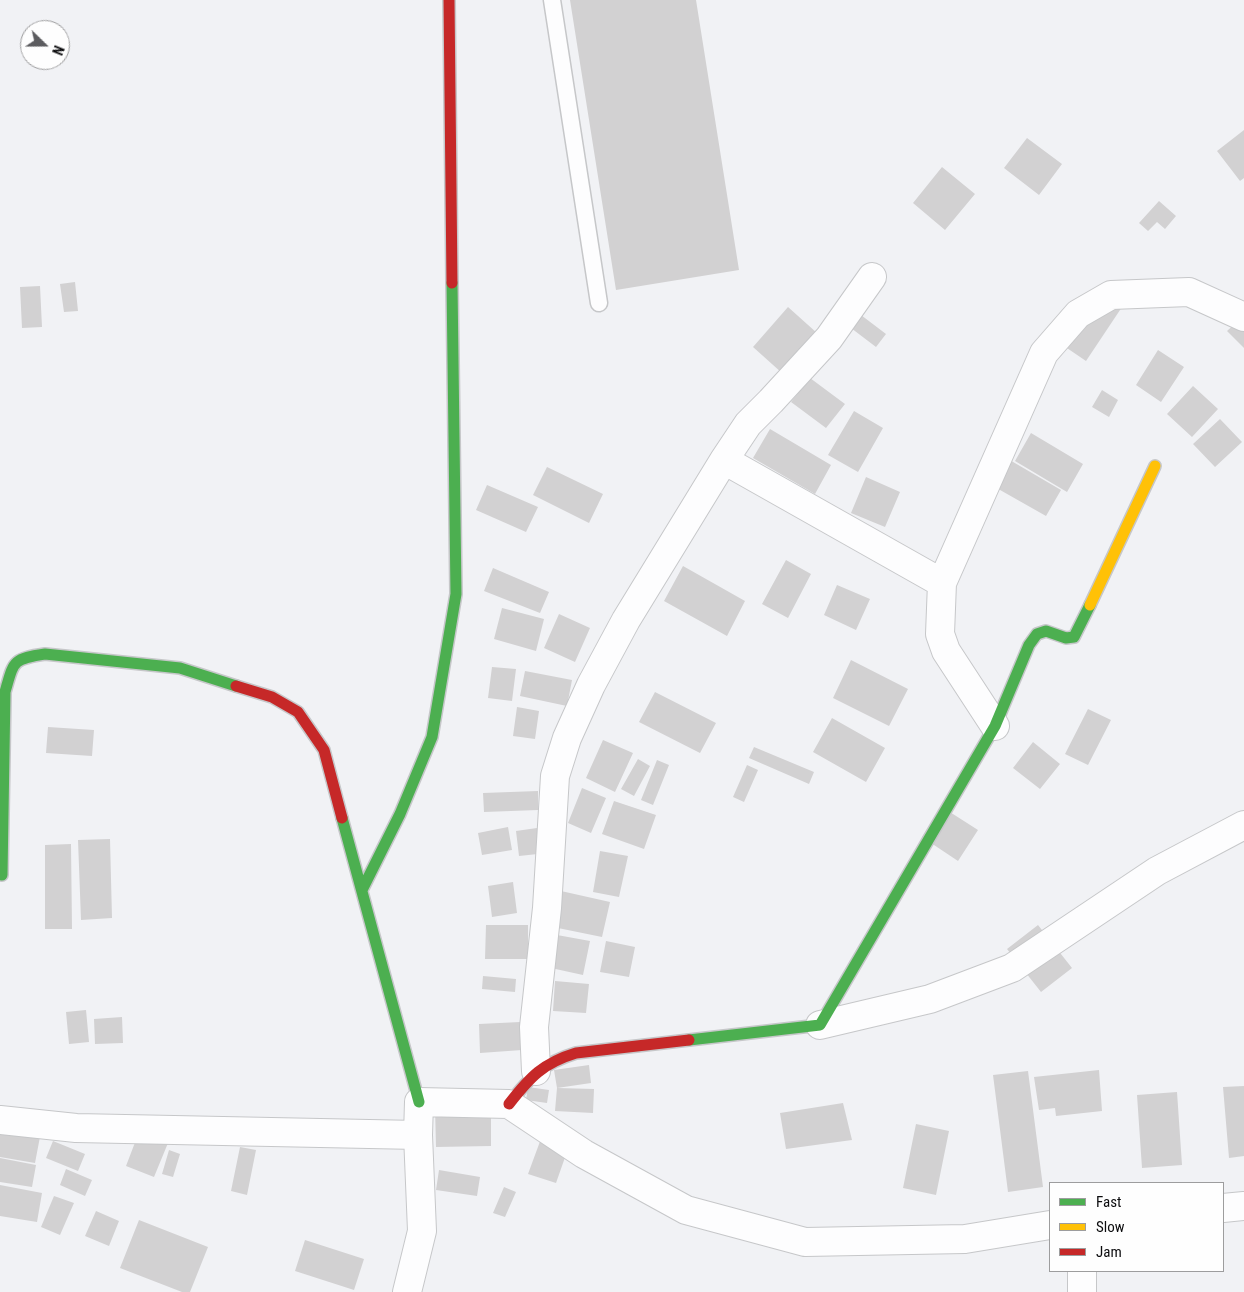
<!DOCTYPE html>
<style>
body{margin:0}
#map{position:relative;width:1244px;height:1292px;overflow:hidden;background:#f1f2f5;font-family:"Roboto Condensed",sans-serif}
canvas{display:block}
.legend{position:absolute;left:1049px;top:1182px;width:175px;height:90px;box-sizing:border-box;background:#fefefe;border:1px solid #9d9d9e;margin:0;padding:6px 9px;list-style:none;font-size:15px;color:#0c0c0e}
.legend li{display:flex;align-items:center;gap:10px;height:25px}
.legend b{width:25px;border:1px solid #9d9d9e}
.north{position:absolute;left:20px;top:20px;width:50px;height:50px;box-sizing:border-box;background:#fefefe;border:1px solid #9d9d9e;border-radius:50%;rotate:112deg;font-size:14px;font-weight:700;line-height:20px;text-align:center;color:#0c0c0e}
.north::after{content:'';display:block;margin:auto;width:18px;height:22px;background:#5c5c5f;clip-path:polygon(50% 0,100% 100%,50% 72%,0 100%)}
</style>
<div id="map">
<canvas width="1244" height="1292"></canvas>
<ul class="legend">
<li><b style="height:6px;background:#4caf50"></b>Fast</li>
<li><b style="height:6px;background:#ffc107"></b>Slow</li>
<li><b style="height:6px;background:#c62828"></b>Jam</li>
</ul>
<div class="north">N</div>
</div>
<script>
const context = document.querySelector('canvas').getContext('2d');
context.lineJoin = 'round';
function fillPath(path, color) { context.fillStyle = color; context.fill(path, 'evenodd'); }
function strokePath(path, color, width, dash) { context.strokeStyle = color; context.lineWidth = width; context.lineCap = dash ? 'butt' : 'round'; context.setLineDash(dash || []); context.stroke(path); }
fillPath(new Path2D(`
 M570 0H696L739 270 616 290Z
 M1244 130V178L1240 181 1217 151Z
 M1027 138 1062 164 1039 195 1004 168Z
 M942 167 975 194 945 230 913 203Z
 M1159 201 1176 216 1165 229 1157 222 1148 231 1139 223Z
 M75 282 78 311 64 312 60 284Z
 M40 286 42 327 22 328 20 287Z
 M1097 290 1122 307 1086 361 1061 344Z
 M788 307 817 333 782 373 753 347Z
 M857 312 886 334 876 347 847 325Z
 M1240 319 1244 323V348L1227 331Z
 M1158 350 1184 367 1161 402 1136 385Z
 M810 378 845 404 826 428 791 402Z
 M1193 386 1218 409 1192 437 1167 414Z
 M1102 390 1118 400 1109 417 1092 407Z
 M854 411 883 428 858 472 828 455Z
 M1220 419 1242 442 1215 467 1193 444Z
 M770 429 831 465 815 494 753 458Z
 M1031 433 1083 464 1067 492 1015 461Z
 M1008 459 1061 490 1046 516 993 486Z
 M547 467 603 494 589 523 533 495Z
 M866 477 900 492 885 527 851 513Z
 M487 485 538 507 526 532 476 510Z
 M786 560 811 574 788 618 762 604Z
 M683 566 745 601 727 636 664 601Z
 M493 568 549 592 540 613 484 591Z
 M837 585 870 599 856 630 824 615Z
 M502 608 544 619 536 651 494 639Z
 M559 614 590 628 575 662 544 648Z
 M851 660 908 689 889 726 833 698Z
 M492 667 516 669 512 701 488 698Z
 M525 671 572 680 567 706 520 696Z
 M655 692 716 723 700 753 639 722Z
 M517 707 539 711 535 739 513 736Z
 M1088 709 1111 720 1088 765 1065 754Z
 M832 718 885 748 866 782 813 752Z
 M48 727 94 730 92 756 46 753Z
 M603 740 633 753 615 792 586 778Z
 M1033 742 1060 764 1040 789 1013 768Z
 M754 747 814 772 809 784 749 758Z
 M638 759 650 766 634 796 621 789Z
 M657 760 669 765 653 805 641 800Z
 M747 765 758 770 744 802 733 797Z
 M582 788 606 798 591 833 568 823Z
 M538 791V810L484 812 483 793Z
 M614 801 656 815 644 849 602 834Z
 M942 807 978 830 958 861 922 837Z
 M508 827 512 850 482 855 478 833Z
 M544 827 547 853 519 856 516 831Z
 M110 839 112 918 81 920 78 840Z
 M71 844 72 929H45V845Z
 M600 851 628 856 619 897 593 892Z
 M513 882 517 913 492 917 488 886Z
 M561 891 610 902 602 937 553 927Z
 M486 925H528V959H485Z
 M1038 925 1072 968 1041 992 1007 949Z
 M557 935 590 941 583 975 551 968Z
 M606 941 635 947 629 977 600 972Z
 M483 976 516 979 515 992 482 989Z
 M555 981 589 984 586 1013 553 1011Z
 M86 1010 89 1042 69 1044 66 1012Z
 M122 1017 123 1043 95 1044 94 1019Z
 M520 1022 522 1050 480 1053 479 1024Z
 M589 1065 591 1083 557 1088 594 1089 593 1113 555 1111 557 1088 554 1070Z
 M1099 1070 1102 1111 1056 1116 1055 1108 1039 1110 1034 1077Z
 M1028 1071 1043 1187 1008 1192 993 1075Z
 M1244 1086V1156L1229 1158 1223 1087Z
 M528 1087 549 1090 547 1103 526 1100Z
 M1177 1092 1182 1165 1142 1168 1137 1095Z
 M843 1103 852 1140 786 1149 780 1113Z
 M491 1105V1146L436 1147 435 1107Z
 M0 1113 43 1121 35 1163 0 1157Z
 M916 1124 949 1131 936 1195 903 1188Z
 M139 1132 168 1143 154 1177 126 1166Z
 M542 1136 569 1146 556 1183 528 1174Z
 M53 1141 85 1154 78 1171 46 1158Z
 M240 1147 256 1150 247 1195 231 1191Z
 M169 1150 180 1154 173 1177 162 1174Z
 M0 1158 36 1165 32 1187 0 1182Z
 M66 1169 92 1180 85 1196 60 1185Z
 M439 1170 480 1177 477 1196 436 1190Z
 M0 1185 42 1193 37 1222 0 1216Z
 M504 1187 516 1192 505 1217 493 1213Z
 M54 1196 74 1203 60 1235 41 1227Z
 M96 1211 119 1221 109 1246 85 1236Z
 M139 1220 208 1247 190 1292H182L120 1268Z
 M305 1240 364 1259 354 1290 295 1271Z`), '#d2d1d2');
const lane = new Path2D(`
 M552 0 599 303`);
const street = new Path2D(`
 M724 460 942 583
 M995 726 946 651 940 634 942 583 1044 353 1078 314 1111 295 1189 292 1244 317
 M820 1025 930 999 1012 968 1157 871 1244 825
 M536 1071 534 1027 547 908 555 776 567 738 591 685 626 620 724 460 748 424 771 401 829 338 872 277
 M0 1120 76 1128 418 1135
 M1223 1208 1244 1206
 M1082 1271V1292
 M407 1292 422 1231 418 1135 419 1102 509 1104 584 1154 686 1210 805 1242 965 1239 1050 1225`);
const fast = new Path2D(`
 M342 818 419 1102
 M2 875 5 692C14 661 12 659 45 654L180 668 236 686
 M362 890 400 814 432 737 456 594 452 283
 M689 1040 820 1025 995 726 1029 645 1037 634 1046 631 1066 638 1074 637 1090 605`);
const slow = new Path2D(`
 M1090 605 1155 466`);
const jam = new Path2D(`
 M449 0 452 283
 M236 686 272 697 298 712 324 750 342 818
 M509 1104C530 1077 543 1063 576 1053L689 1040`);
strokePath(lane, '#c6c7c9', 19);
strokePath(street, '#c6c7c9', 30);
strokePath(fast, '#c6c7c9', 14);
strokePath(slow, '#c6c7c9', 14);
strokePath(jam, '#c6c7c9', 14);
strokePath(lane, '#fdfdfe', 16);
strokePath(street, '#fdfdfe', 28);
strokePath(fast, '#4caf50', 11);
strokePath(slow, '#ffc107', 11);
strokePath(jam, '#c62828', 11);
</script>
